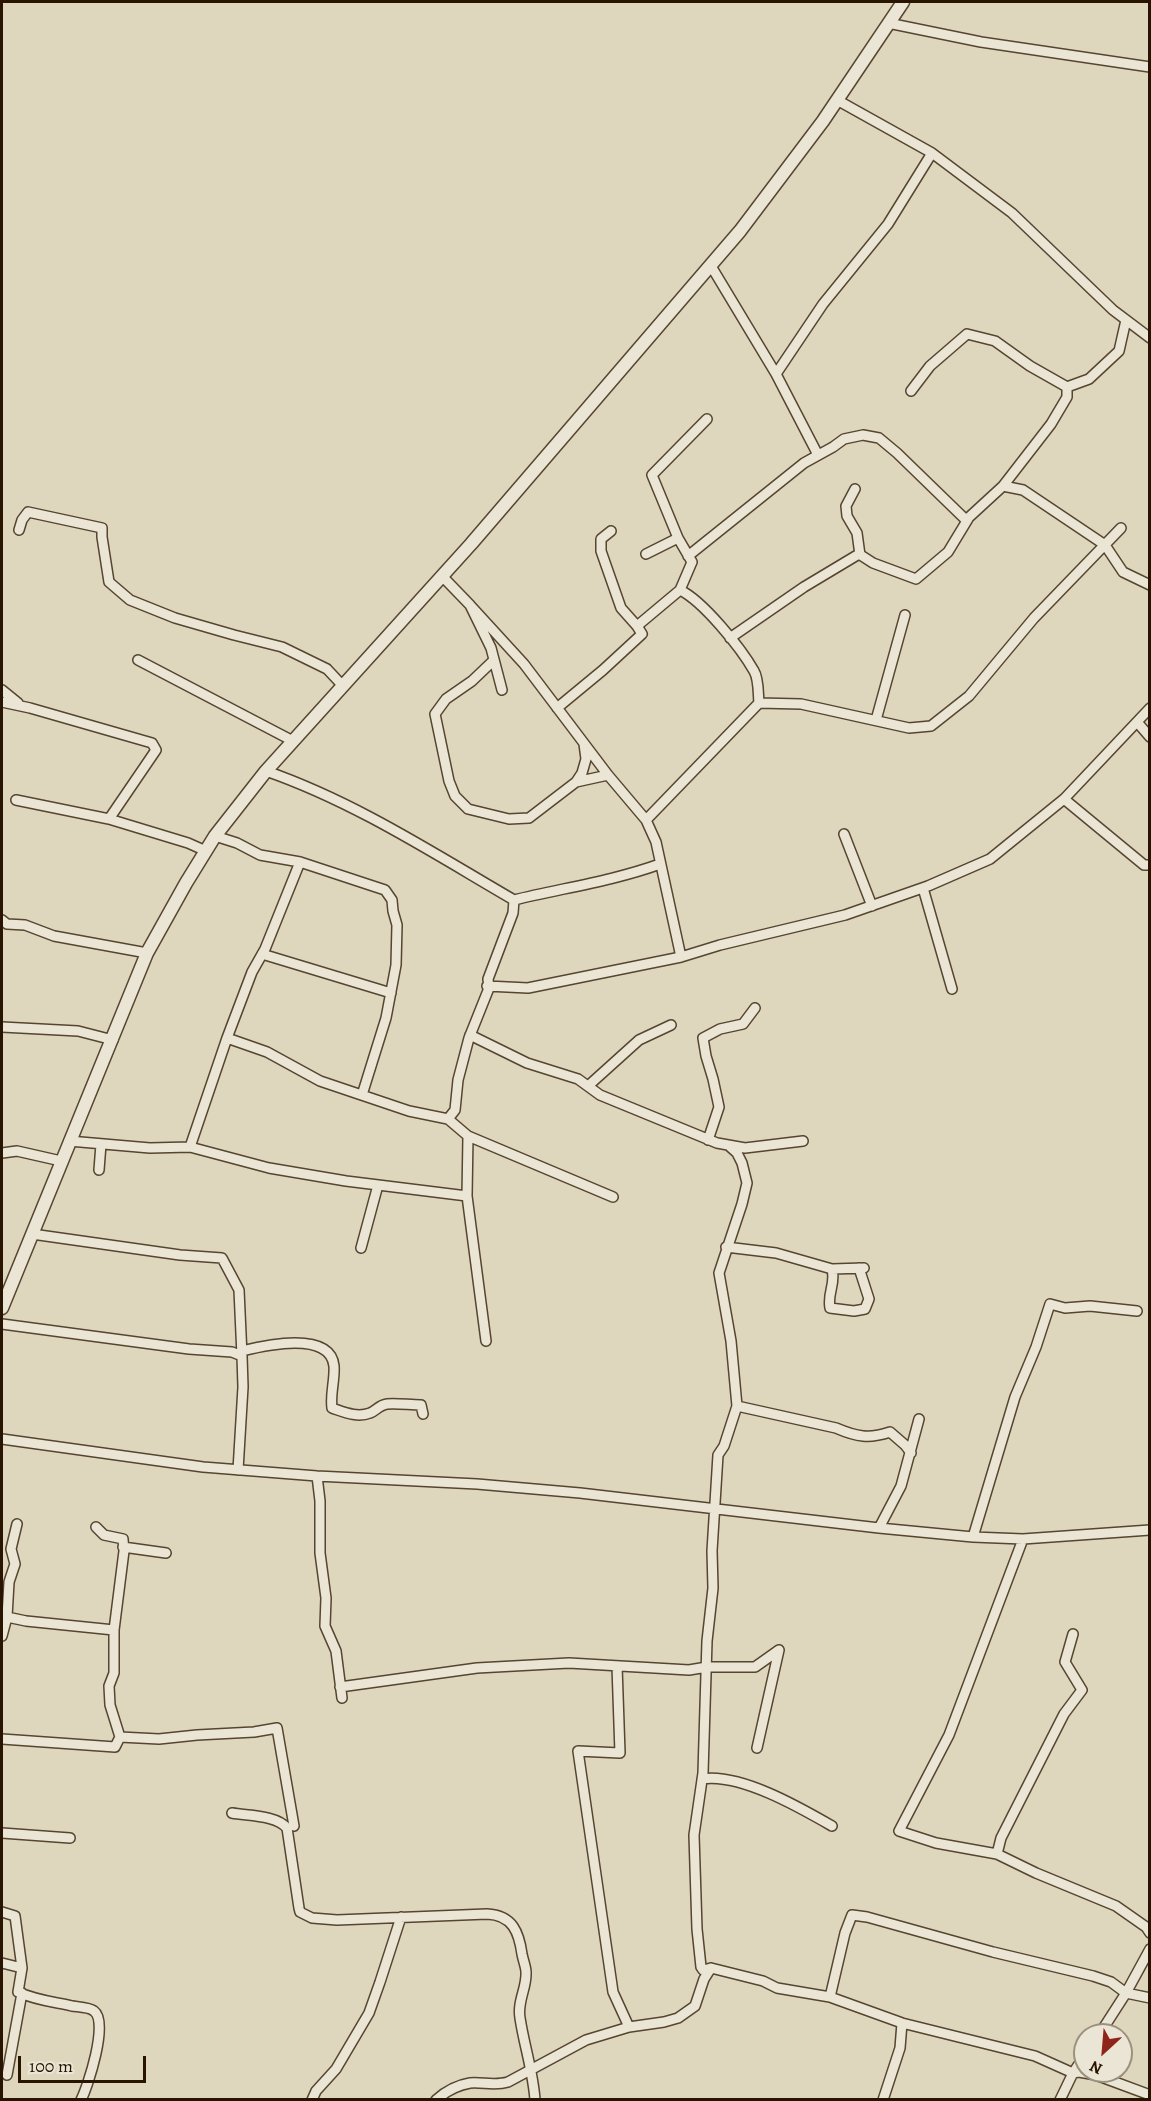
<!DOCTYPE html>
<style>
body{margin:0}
#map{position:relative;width:1151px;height:2101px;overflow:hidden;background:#dfd7bd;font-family:Alegreya,serif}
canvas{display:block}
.frame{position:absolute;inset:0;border:3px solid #281400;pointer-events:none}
.north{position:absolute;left:1073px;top:2023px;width:60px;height:60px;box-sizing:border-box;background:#eae5d4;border:2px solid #9c917f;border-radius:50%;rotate:206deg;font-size:16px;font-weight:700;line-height:24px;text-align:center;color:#281400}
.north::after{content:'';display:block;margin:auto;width:21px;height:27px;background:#8f2418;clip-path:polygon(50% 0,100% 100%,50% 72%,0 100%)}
.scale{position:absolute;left:18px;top:2056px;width:128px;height:27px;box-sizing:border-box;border:3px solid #281400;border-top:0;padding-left:8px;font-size:18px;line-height:21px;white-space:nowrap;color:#281400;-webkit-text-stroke:4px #eae5d4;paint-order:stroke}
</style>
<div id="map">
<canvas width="1151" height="2101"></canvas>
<div class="frame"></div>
<div class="north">N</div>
<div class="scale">100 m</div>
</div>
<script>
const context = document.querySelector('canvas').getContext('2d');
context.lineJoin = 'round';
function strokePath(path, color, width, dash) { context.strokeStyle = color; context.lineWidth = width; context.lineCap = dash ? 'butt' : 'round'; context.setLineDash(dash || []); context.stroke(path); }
const minor = new Path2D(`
 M888 23 981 42 1150 67
 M837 100 932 153 1012 213 1113 310 1150 338
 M711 266 776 374 818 455
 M776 374 823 304 888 224 932 153
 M911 391 930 366 967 334 995 341 1030 366 1067 387 1089 379 1119 351 1126 320
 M707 419 652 475 678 538 692 562 680 590C703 601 741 648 754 671 759 679 758 694 759 703
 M1003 486 1023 490 1105 545 1123 572 1150 585
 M855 489 846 506 847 516 857 533 860 555
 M19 530 22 520 28 512 102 528V537L109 582 130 600 175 618 234 635 282 647 327 669 343 686
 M611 531 601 539V551L621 608 637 626
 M646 554 678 538
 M688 556 804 463 833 447 844 439 863 435 879 438 897 453 966 520 1003 486 1051 424 1067 397V387
 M442 576 470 605 491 648 502 690
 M470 605 524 664 608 775 646 820 656 842 681 957
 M730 638 804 587 859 554 873 563 916 579 948 552 968 519
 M138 660 293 741
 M494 660 472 681 446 699 435 714 449 781 455 796 468 809 509 819 529 818 576 782 582 773 586 759 584 744
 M2 690 18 703
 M2 702 30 708 152 743 156 750 109 819 188 843 206 851
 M557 708 603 670 642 634 637 626 680 590
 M876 720 905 615
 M1137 722 1150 737
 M266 771C355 802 433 853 514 900 563 888 613 881 660 864
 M576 782 608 775
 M1064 799 1144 865H1150
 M16 800 109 819
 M646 820 759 703 801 704 909 728 931 726 969 696 1034 618 1121 528
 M844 834 872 906
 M215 836 237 843 260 855 300 862 265 949 252 972 227 1038 267 1052 320 1081 409 1111 448 1119 455 1110 458 1080 469 1038 489 988 488 979 513 913 514 900
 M300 862 385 890 392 900 393 911 397 925 396 965 386 1018 362 1095
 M923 888 952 989
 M2 920 7 924 25 925 54 936 147 953
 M262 954 391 993
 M487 986 528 988 681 957 720 945 845 915 928 886 990 859 1064 799 1150 708
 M2 1027 78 1031 113 1040
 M470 1035 527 1063 578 1079 600 1095 717 1143 745 1148 803 1141
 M227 1038 190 1147 269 1168 346 1181 467 1196 468 1136 448 1119
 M588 1086 639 1040 671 1025
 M468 1136 613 1197
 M708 1140 719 1107 713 1079 706 1056 703 1038 720 1029 743 1024 755 1008
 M69 1141 150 1148 190 1147
 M728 1145 737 1153 742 1163 747 1183 742 1204 719 1273 731 1341 737 1406 724 1446 718 1455 712 1551 713 1588 707 1641 703 1773 694 1835 697 1929 701 1967 703 1970 711 1968 763 1981 777 1988 830 1997 902 2023 1035 2056 1073 2073 1079 2072 1096 2075 1150 2095
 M2 1153 17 1151 61 1161
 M99 1170 101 1144
 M467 1196 486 1341
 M32 1234 180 1255 222 1258 239 1290 242 1356
 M726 1247 776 1253 832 1269 864 1268
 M361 1248 378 1185
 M832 1269C836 1285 827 1292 830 1308L854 1311 865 1309 869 1299 859 1268
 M2 1324 189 1349 232 1352 242 1356 243 1387 238 1470
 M242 1351C263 1346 330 1330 334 1366 335 1380 330 1394 332 1408 344 1412 357 1418 370 1413 376 1411 379 1405 387 1404 397 1403 410 1405 421 1405L423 1414
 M737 1406 836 1428C857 1437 869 1439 890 1432L905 1445 911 1453
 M2 1439 203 1467 317 1476 477 1484 580 1493 879 1528 973 1537 1023 1539 949 1735 899 1831 936 1843 997 1854 1036 1873 1116 1906 1146 1927 1150 1933
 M317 1476 320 1501V1553L326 1598 325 1626 336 1651 342 1698
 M879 1528 901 1486 919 1419
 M973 1537 1015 1397 1036 1347 1050 1304 1065 1308 1090 1306 1137 1311
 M1023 1539 1150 1530
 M123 1547 166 1553
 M7 1617 26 1621 114 1630
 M2 1636 7 1617 9 1582 15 1564 11 1549 17 1524
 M617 1666 620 1753 578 1751 613 1992 629 2027
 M340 1687 477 1668 569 1663 689 1670 707 1667H755L779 1650 757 1748
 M120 1737 159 1739 197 1735 254 1732 277 1728 294 1826
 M2 1739 115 1747 120 1737 110 1705 109 1686 114 1673V1630L124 1551 123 1539 104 1535 96 1527
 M702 1779C740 1773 799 1807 832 1826
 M232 1813C248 1816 276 1815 287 1828L299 1908 300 1912 312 1918 337 1920 487 1914C513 1915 519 1933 522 1954 523 1960 526 1967 526 1972 527 1988 517 2001 520 2018 524 2045 533 2071 535 2100
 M2 1833 70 1838
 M997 1854 1001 1838 1064 1714 1082 1690 1065 1662 1073 1634
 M2 1912 15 1916 22 1968
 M2 1963 22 1968 18 1992C35 2000 54 2002 72 2006 78 2007 89 2007 94 2011 109 2022 88 2086 81 2100
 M830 1997 845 1933 852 1915 867 1917 993 1952 1093 1976 1111 1982 1126 1993 1150 1998
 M1099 2035 1126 1993 1150 1949
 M7 2075 22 1993
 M312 2100 316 2091 336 2069 369 2013 380 1982 401 1917
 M436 2100C445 2092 458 2085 470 2083 483 2082 495 2086 508 2082L586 2040 629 2027 664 2022 678 2018 695 2006 704 1979 711 1968
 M883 2100 900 2048 902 2023
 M1060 2100 1073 2073 1085 2055`);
const tertiary = new Path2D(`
 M2 1308 147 953 186 883 215 836 266 771 471 544 740 231 823 121 903 2`);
strokePath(minor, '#56452f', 12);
strokePath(tertiary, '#56452f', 15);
strokePath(minor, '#eae5d4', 9);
strokePath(tertiary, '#eae5d4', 12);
</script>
